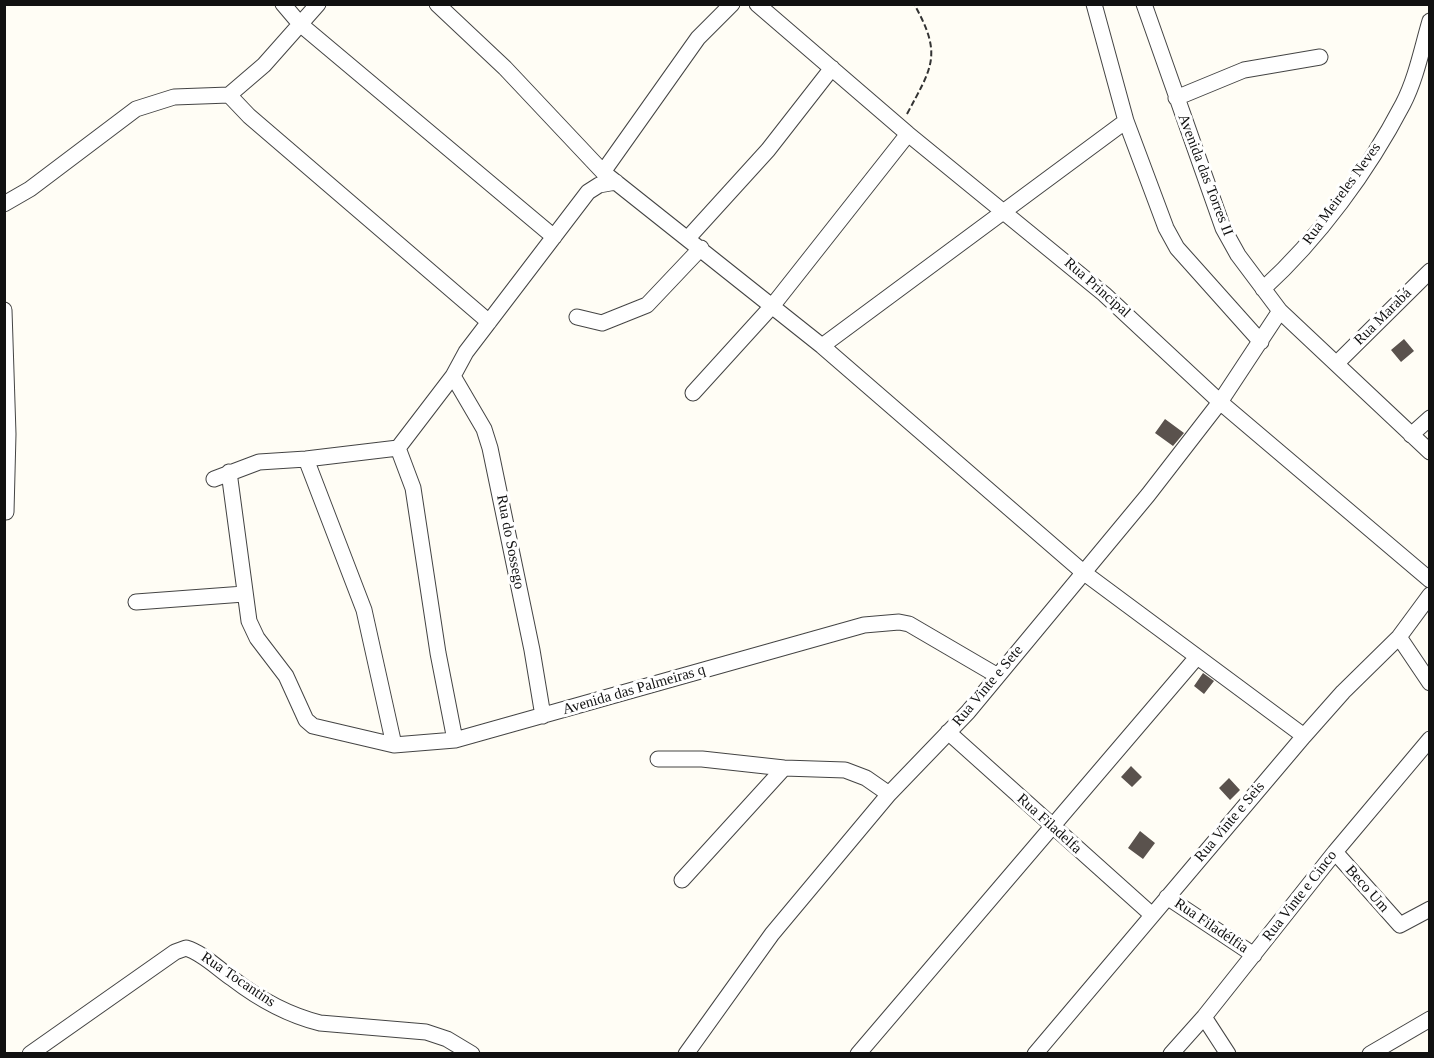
<!DOCTYPE html>
<meta charset="utf-8">
<style>
body{margin:0}
#map{position:relative;width:1434px;height:1058px;overflow:hidden;background:#fffdf5;font-family:Georgia,serif}
canvas{display:block}
.frame{position:absolute;inset:0;border:6px solid #111;pointer-events:none}
</style>
<div id="map">
<canvas width="1434" height="1058"></canvas>
<div class="frame"></div>
</div>
<script>
const context = document.querySelector('canvas').getContext('2d');
context.lineJoin = 'round';
function fillPath(path, color) { context.fillStyle = color; context.fill(path, 'evenodd'); }
function strokePath(path, color, width, dash) { context.strokeStyle = color; context.lineWidth = width; context.lineCap = dash ? 'butt' : 'round'; context.setLineDash(dash || []); context.stroke(path); }
function drawText(font, color, halo, rows, align = 'center') {
  context.font = font + ' Georgia,serif'; context.lineWidth = 6; context.setLineDash([]); context.textBaseline = 'middle'; context.strokeStyle = halo; context.fillStyle = color; for (const [text, x, y, turn = 0] of rows) {
    context.save(); context.translate(x, y); context.rotate((+turn || 0) * Math.PI / 180); context.textAlign = isNaN(turn) ? turn : align; if (halo) context.strokeText(text, 0, 0); context.fillText(text, 0, 0); context.restore();
  }
}
fillPath(new Path2D(`
 M1404 339 1414 351 1401 362 1391 350Z
 M1165 419 1184 433 1173 446 1155 433Z
 M1203 673 1214 681 1204 694 1194 686Z
 M1131 766 1142 777 1132 787 1121 777Z
 M1229 778 1240 790 1230 800 1219 788Z
 M1140 831 1155 843 1143 859 1128 848Z`), '#5a524d');
const minor = new Path2D(`
 M283 4 300 24 554 237
 M437 4 505 68 603 172 822 346 1083 572 1304 736
 M757 4 908 134 1104 294 1220 402 1430 580
 M1094 4 1126 121 1166 228 1177 248 1261 342
 M1144 4 1223 228 1238 255 1280 311 1430 452
 M229 95 249 116 489 322
 M1176 98 1244 70 1320 57
 M603 172 698 38 732 4
 M4 204 30 189 136 109 174 97 229 95 264 65 318 4
 M688 238 768 150 832 68
 M1263 289C1319 238 1368 171 1403 104 1416 79 1422 48 1430 21
 M4 310 8 434 6 512
 M577 317 602 323 647 305 701 248
 M822 346 1126 121
 M1337 363 1430 271
 M453 376 484 429 490 448 532 650 543 716
 M693 393 773 305 908 134
 M1411 435 1430 418
 M398 448 413 488 438 653 455 740
 M306 459 364 610 394 745
 M229 472 249 621 257 638 286 676 306 720 313 726 394 745 455 740 864 625 899 622 909 624 998 676
 M214 479 259 462 306 459 398 448 453 376 466 352 588 192 599 185 616 182
 M136 602 244 594
 M1399 637 1430 683
 M948 732 1151 914
 M658 759H702L784 768 845 770 866 778 889 794
 M1335 852 1400 925 1430 909
 M682 880 784 768
 M1167 897 1254 955
 M1204 1017 1228 1054
 M30 1054 175 952 186 948C203 953 218 969 233 979 259 999 288 1015 320 1023L426 1032 447 1039 472 1054
 M686 1054 772 934 889 794 968 712 1148 495 1220 402 1280 311
 M858 1054 1197 657
 M1035 1054 1304 736 1343 692 1399 637 1430 595
 M1171 1054 1204 1017 1335 852 1430 739
 M1370 1054 1430 1019`);
strokePath(minor, '#444', 17);
strokePath(new Path2D(`
 M907 114C932 67 943 55 914 4`), '#333', 2, [6, 3]);
strokePath(minor, '#fff', 15);
drawText('15px', '#111', '#fff', [
 ["Avenida das Torres II",1205,175,69],
 ["Rua Meireles Neves",1342,194,-54],
 ["Rua Principal",1097,288,41],
 ["Rua Marabá",1383,317,-45],
 ["Rua do Sossego",510,542,79],
 ["Rua Vinte e Sete",988,686,-50],
 ["Avenida das Palmeiras q",634,690,-16],
 ["Rua Vinte e Seis",1230,822,-50],
 ["Rua Filadelfa",1049,824,42],
 ["Beco Um",1367,889,48],
 ["Rua Vinte e Cinco",1300,896,-52],
 ["Rua Filadélfia",1211,926,34],
 ["Rua Tocantins",238,980,34]
]);
</script>
